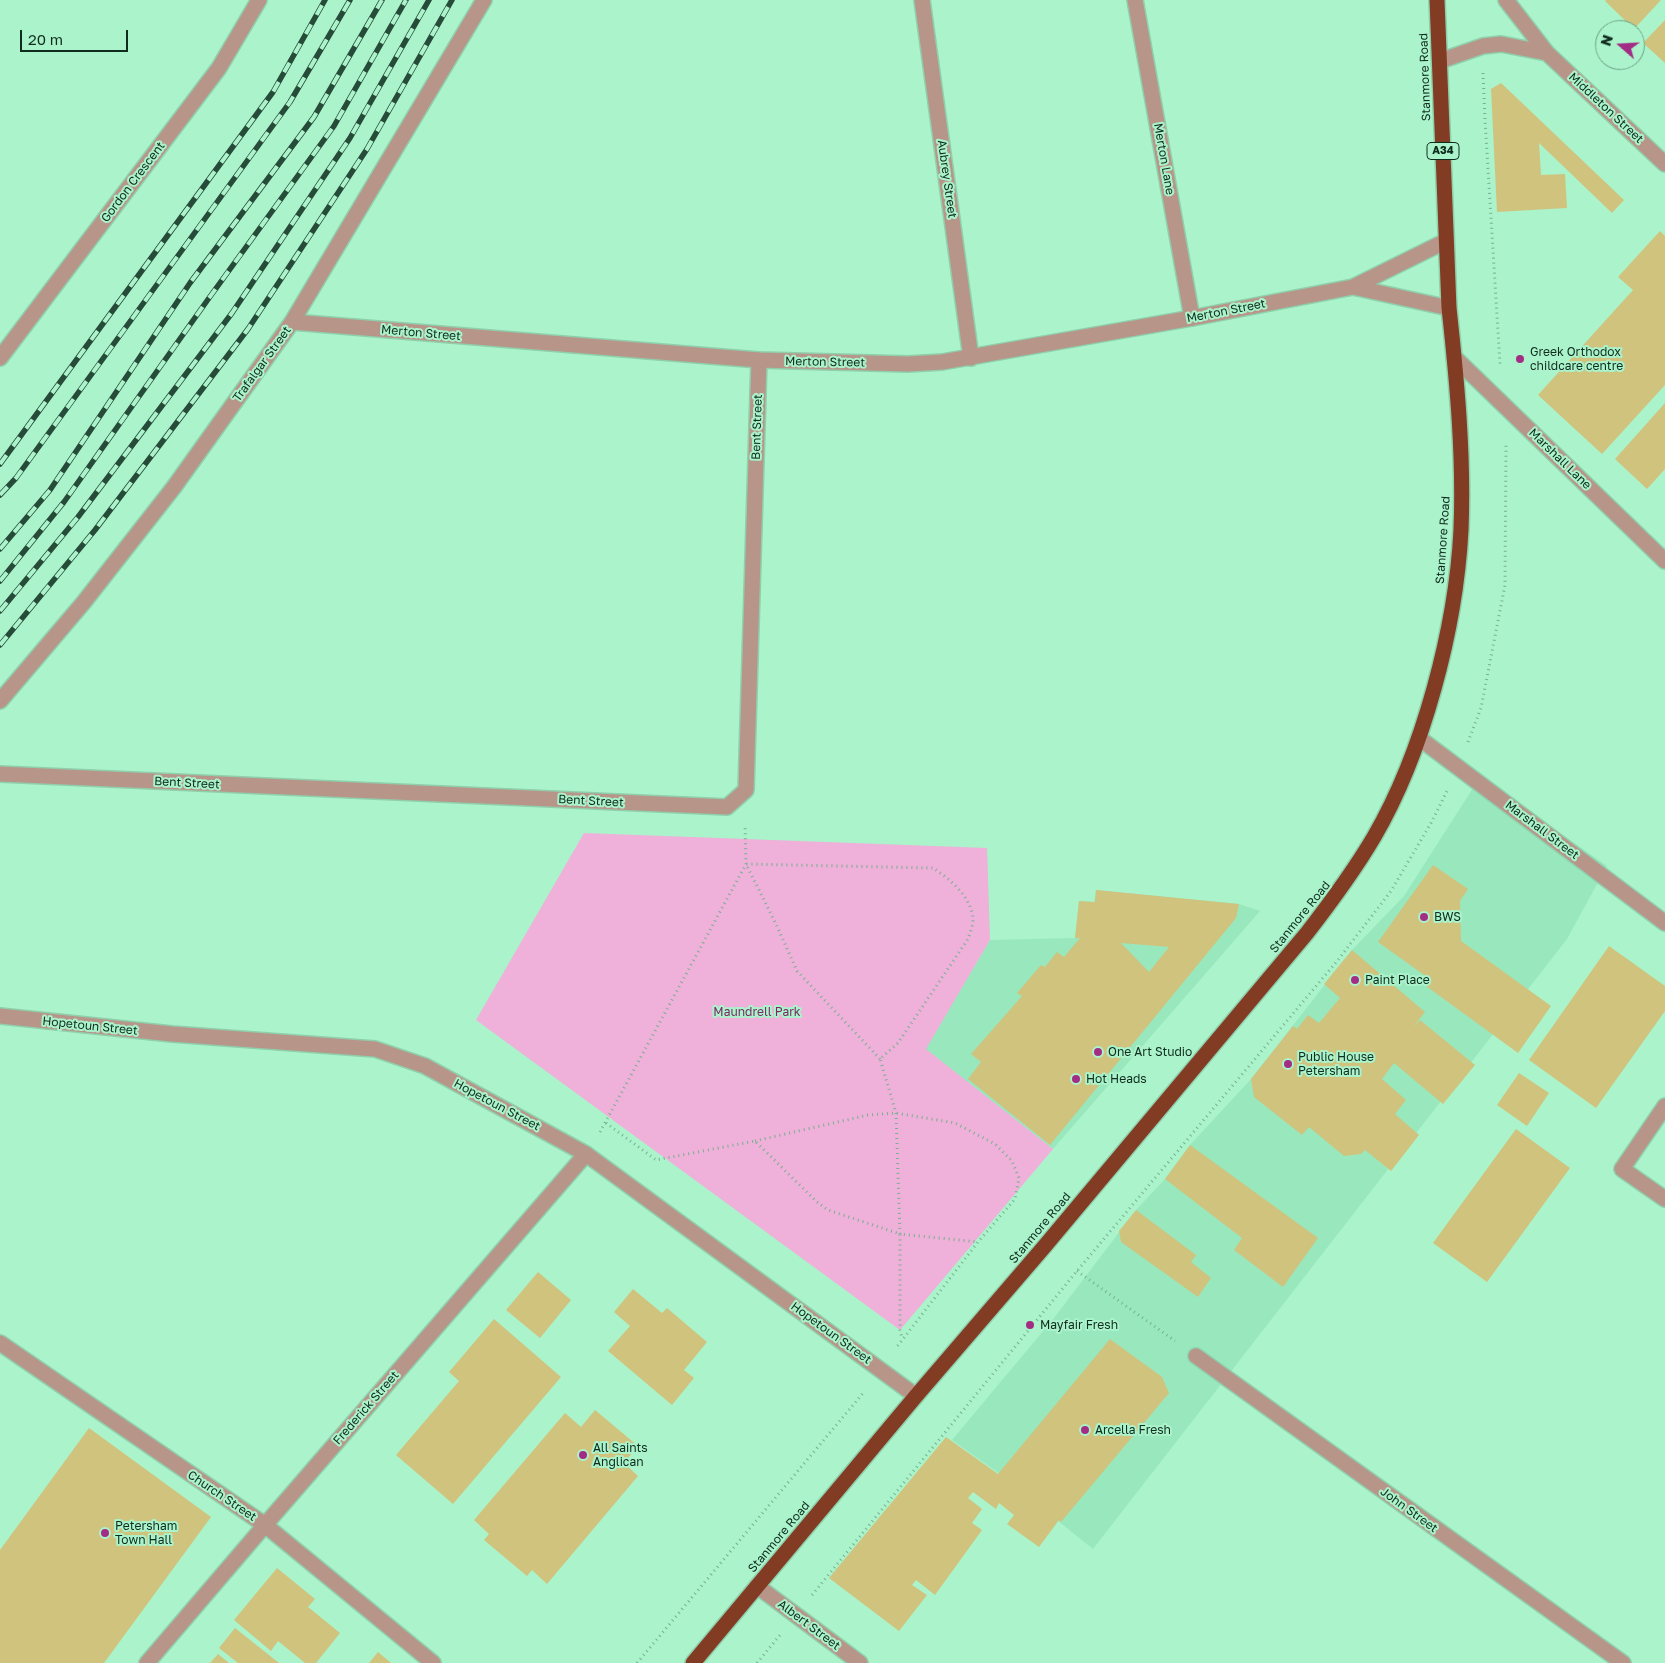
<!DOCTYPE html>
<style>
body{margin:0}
#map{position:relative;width:1665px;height:1663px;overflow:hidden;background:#abf3cb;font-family:"Golos Text",sans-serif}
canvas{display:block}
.north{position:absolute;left:1595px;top:20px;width:50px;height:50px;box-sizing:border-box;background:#abf3cb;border:1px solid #6da386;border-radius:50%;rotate:289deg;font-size:14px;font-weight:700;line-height:20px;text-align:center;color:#0f2c1e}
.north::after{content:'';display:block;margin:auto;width:18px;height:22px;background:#a32d85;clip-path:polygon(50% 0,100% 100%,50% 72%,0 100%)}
.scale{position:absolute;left:20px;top:30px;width:108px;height:22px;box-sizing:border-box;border:2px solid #0f2c1e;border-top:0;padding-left:6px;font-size:15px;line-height:18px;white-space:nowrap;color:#0f2c1e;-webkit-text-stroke:4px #abf3cb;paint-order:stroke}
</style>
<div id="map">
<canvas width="1665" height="1663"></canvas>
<div class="north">N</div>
<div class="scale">20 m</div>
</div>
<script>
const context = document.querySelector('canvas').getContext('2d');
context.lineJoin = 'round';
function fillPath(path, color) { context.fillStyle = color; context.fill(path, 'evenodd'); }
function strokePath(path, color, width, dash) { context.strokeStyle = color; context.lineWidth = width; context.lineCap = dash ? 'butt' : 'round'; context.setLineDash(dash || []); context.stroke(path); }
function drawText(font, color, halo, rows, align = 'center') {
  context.font = font + ' "Golos Text",sans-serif'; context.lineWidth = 4; context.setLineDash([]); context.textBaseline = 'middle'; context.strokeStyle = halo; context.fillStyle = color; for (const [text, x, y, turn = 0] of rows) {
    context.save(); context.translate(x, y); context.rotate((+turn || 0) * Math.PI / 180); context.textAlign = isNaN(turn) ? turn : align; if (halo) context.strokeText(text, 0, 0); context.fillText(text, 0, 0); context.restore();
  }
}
fillPath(new Path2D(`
 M1480 777 1607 866 1567 939 1093 1549 997 1472 952 1440 1054 1318 1136 1210 1165 1179 1190 1145 1251 1079 1352 950 1404 896Z
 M1096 890 1239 904 1260 911 1053 1149 925 1049 990 940 1075 938 1079 901 1094 902Z`), '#99e8bd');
fillPath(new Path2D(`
 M584 833 987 848 990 940 926 1049 1053 1149 900 1330 476 1020Z`), '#efb0d9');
fillPath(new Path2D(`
 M1606 0H1661L1634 29 1605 1Z
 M1665 20V63L1643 43Z
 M1501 83 1624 200 1612 213 1539 143 1541 175 1565 174 1567 208 1497 212 1491 89Z
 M1660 231 1665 236V385L1602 454 1538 395 1633 290 1618 277Z
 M1665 403V469L1647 489 1615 459Z
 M1433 865 1468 889 1460 901 1461 941 1551 1006 1518 1053 1426 986 1431 980 1378 942Z
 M1096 890 1239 904 1236 918 1050 1145 968 1079 981 1062 971 1054 1022 996 1017 993 1041 965 1045 967 1057 952 1064 957 1080 938H1075L1079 901 1095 902ZM1121 943 1169 947 1149 972Z
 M1609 946 1665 986V1011L1596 1108 1529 1060Z
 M1352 950 1425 1012 1413 1027 1420 1020 1475 1065 1443 1104 1394 1063 1382 1079 1406 1100 1395 1114 1419 1135 1391 1171 1365 1150 1361 1154 1344 1156 1309 1127 1302 1135 1254 1097 1251 1079 1293 1026 1297 1029 1308 1015 1319 1023 1340 998 1324 984Z
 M1519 1073 1549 1093 1527 1126 1497 1105Z
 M1516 1129 1570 1168 1487 1282 1433 1243Z
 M1190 1145 1318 1238 1283 1287 1234 1250 1242 1238 1165 1179Z
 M1136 1210 1196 1255 1191 1262 1211 1278 1198 1297 1121 1242 1119 1231Z
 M538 1272 571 1300 540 1338 506 1310Z
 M633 1289 662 1313 667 1308 707 1342 684 1370 694 1378 672 1405 608 1351 630 1326 614 1312Z
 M494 1319 561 1377 453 1504 396 1455 459 1381 449 1372Z
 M1110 1339 1162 1377 1169 1393 1061 1522 1059 1520 1039 1547 1007 1524 1014 1515 999 1503 996 1509 973 1492 968 1498 982 1509 972 1523 982 1530 935 1595 916 1580 912 1585 927 1595 899 1631 829 1578 946 1437 998 1474Z
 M595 1410 638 1446 624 1463 638 1476 547 1584 532 1570 527 1576 484 1540 489 1534 474 1520 565 1413 581 1427Z
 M89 1428 211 1517 104 1663H0V1550Z
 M277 1568 315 1599 308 1607 340 1633 316 1663H305L278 1641 271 1651 234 1620Z
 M235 1628 279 1663H238L219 1648Z
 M378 1652 391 1663H369Z
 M218 1654 229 1663H210Z`), '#cfc37e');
const lane = new Path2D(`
 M1135 0 1192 318
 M1454 357 1665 561
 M0 774 727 807 746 790 759 360
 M0 1343 265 1525 433 1663
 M147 1663 265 1525 586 1154`);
const street = new Path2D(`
 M922 0 971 358
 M1506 0 1547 53 1665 164
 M1440 61 1483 46 1501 44 1547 53
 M1353 287 1449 308
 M292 322 759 360 908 364 942 362 1192 318 1353 287 1446 241
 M0 358 219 68 259 0
 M0 701 84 602 174 487 292 322 484 0
 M1419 738 1665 923
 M0 1016 172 1034 375 1049 425 1066 586 1154 916 1396
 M1665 1106 1622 1169 1665 1199
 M1196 1356 1623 1663
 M757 1586 860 1663`);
const highway = new Path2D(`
 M693 1663 916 1396 1044 1247 1307 933C1331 902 1354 871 1374 837 1423 753 1456 628 1461 530 1464 456 1457 381 1449 308L1437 0`);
strokePath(lane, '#8fcfac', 18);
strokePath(street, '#8fcfac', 18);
strokePath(highway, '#8fcfac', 18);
strokePath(new Path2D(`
 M1483 73 1485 120 1500 364
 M1468 742 1481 708 1505 585 1506 445
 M880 1059 797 971 776 924 746 864 933 868C950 879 972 897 973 920 973 925 970 933 968 939L898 1043 880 1059 896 1113 900 1234 978 1242
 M606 1123 656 1160 755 1141 817 1202 828 1210 900 1234V1330L902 1338
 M600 1132 746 864 745 825
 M755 1141 868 1115 896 1113 955 1123 995 1144 1012 1161 1019 1178 1015 1199 978 1242 896 1348
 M1077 1271 1175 1341
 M812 1595 1077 1271 1338 960 1391 891 1431 823 1447 791
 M637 1663 864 1392
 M757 1663 780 1635`), '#77b091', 3, [1, 4]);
strokePath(lane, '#b89589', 15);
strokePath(street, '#b89589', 15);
strokePath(highway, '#823c24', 15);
const rail = new Path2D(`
 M0 464 273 92 325 0
 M0 495 16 478 290 102 350 0
 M0 549 50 490 190 283 314 117 382 0
 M0 581 64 502 209 298 334 126 406 0
 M0 611 78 517 232 313 350 138 429 0
 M0 645 95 530 248 329 367 149 452 0`);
strokePath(rail, '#274b39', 5.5);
strokePath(rail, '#abf3cb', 4, [11]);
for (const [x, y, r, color] of [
 [1520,359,5,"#a32d85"],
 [1424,917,5,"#a32d85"],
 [1355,980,5,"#a32d85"],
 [1098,1052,5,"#a32d85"],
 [1288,1064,5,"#a32d85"],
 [1076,1079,5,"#a32d85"],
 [1030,1325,5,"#a32d85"],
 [1085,1430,5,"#a32d85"],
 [583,1455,5,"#a32d85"],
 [105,1533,5,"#a32d85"]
]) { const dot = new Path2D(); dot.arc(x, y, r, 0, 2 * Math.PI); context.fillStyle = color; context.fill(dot); strokePath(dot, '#abf3cb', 2); }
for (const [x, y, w] of [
 [1443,151,32]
]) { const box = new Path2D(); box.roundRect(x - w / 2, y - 8.5, w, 17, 4); context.fillStyle = '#abf3cb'; context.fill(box); strokePath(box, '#0f2c1e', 1); }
drawText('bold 11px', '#0f2c1e', null, [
 ["A34",1443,151]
]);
drawText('12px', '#0f2c1e', '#abf3cb', [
 ["Stanmore Road",1425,77,-92],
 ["Middleton Street",1606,108,43],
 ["Merton Lane",1164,159,80],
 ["Aubrey Street",947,179,82],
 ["Gordon Crescent",133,182,-53],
 ["Merton Street",1226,311,-11],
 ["Merton Street",421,333,5],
 ["Merton Street",825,362,1],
 ["Trafalgar Street",262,364,-54],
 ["Bent Street",757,427,-88],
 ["Marshall Lane",1560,459,44],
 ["Stanmore Road",1443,540,-86],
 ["Bent Street",187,783,3],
 ["Bent Street",591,801,3],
 ["Marshall Street",1542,830,37],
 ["Stanmore Road",1300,917,-51],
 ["Hopetoun Street",90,1026,6],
 ["Hopetoun Street",497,1105,28],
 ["Stanmore Road",1040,1228,-50],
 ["Hopetoun Street",831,1333,36],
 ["Frederick Street",366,1408,-49],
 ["Church Street",222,1496,34],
 ["John Street",1409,1510,36],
 ["Stanmore Road",779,1537,-50],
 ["Albert Street",809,1625,37]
]);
drawText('12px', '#0f2c1e', '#abf3cb', [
 ["Greek Orthodox",1530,352],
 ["childcare centre",1530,366],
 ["BWS",1434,917],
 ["Paint Place",1365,980],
 ["One Art Studio",1108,1052],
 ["Public House",1298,1057],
 ["Petersham",1298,1071],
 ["Hot Heads",1086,1079],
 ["Mayfair Fresh",1040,1325],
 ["Arcella Fresh",1095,1430],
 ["All Saints",593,1448],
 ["Anglican",593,1462],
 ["Petersham",115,1526],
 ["Town Hall",115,1540]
], 'left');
drawText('12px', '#7a2964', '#abf3cb', [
 ["Maundrell Park",757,1012]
]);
</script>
